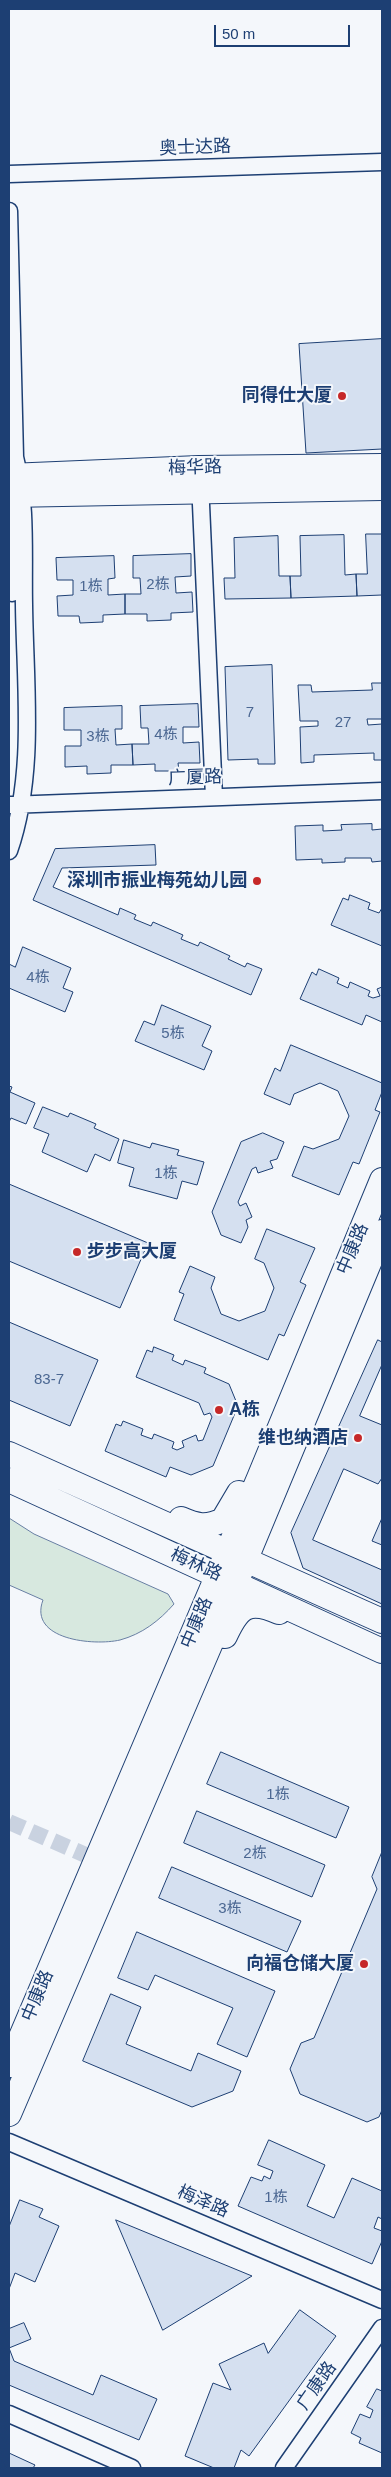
<!DOCTYPE html>
<meta charset="utf-8">
<style>
body{margin:0}
#map{position:relative;width:391px;height:2477px;overflow:hidden;background:#f4f7fb;font-family:Arial,sans-serif}
canvas{display:block}
.frame{position:absolute;inset:0;border:10px solid #1d3f73;pointer-events:none}
.scale{position:absolute;left:214px;top:25px;width:136px;height:22px;box-sizing:border-box;border:2px solid #1d3f73;border-top:0;padding-left:6px;font-size:15px;line-height:18px;white-space:nowrap;color:#1d3f73;-webkit-text-stroke:4px #f4f7fb;paint-order:stroke}
</style>
<div id="map">
<canvas width="391" height="2477"></canvas>
<div class="frame"></div>
<div class="scale">50 m</div>
</div>
<script>
const context = document.querySelector('canvas').getContext('2d');
context.lineJoin = 'round';
function fillPath(path, color) { context.fillStyle = color; context.fill(path, 'evenodd'); }
function strokePath(path, color, width, dash) { context.strokeStyle = color; context.lineWidth = width; context.lineCap = dash ? 'butt' : 'round'; context.setLineDash(dash || []); context.stroke(path); }
function drawText(font, color, halo, rows, align = 'center') {
  context.font = font + ' Arial,"Noto Sans SC",sans-serif'; context.lineWidth = 4; context.setLineDash([]); context.textBaseline = 'middle'; context.strokeStyle = halo; context.fillStyle = color; for (const [text, x, y, turn = 0] of rows) {
    context.save(); context.translate(x, y); context.rotate((+turn || 0) * Math.PI / 180); context.textAlign = isNaN(turn) ? turn : align; if (halo) context.strokeText(text, 0, 0); context.fillText(text, 0, 0); context.restore();
  }
}
const green = new Path2D(`
 M9 1518 34 1534 168 1594 174 1604C159 1621 142 1634 120 1640 94 1646 28 1640 43 1600L9 1585Z`);
fillPath(green, '#d7e8df');
strokePath(green, '#687fa3', 1);
const building = new Path2D(`
 M382 339V449L306 453 299 344Z
 M366 534H382V595L357 596 356 574H367Z
 M344 535 345 575 356 574 357 596 291 598 290 576H301L300 536Z
 M278 536 279 576H290L291 598 225 599 224 578H235L234 538Z
 M191 554V576L175 577 176 593 192 592 193 612 171 613V620L147 621V614H125V594H141L140 578H133V556Z
 M114 556 115 578 108 579V595L125 594V614L103 615V622L80 623 79 616H58L57 596 73 595V580H57L56 558Z
 M272 665 275 764H258V759L228 760 225 667Z
 M372 683H382V719H367L368 725 382 724V760H374V753L314 755V762L301 763 300 727 318 726V721H300L298 685H311L312 692 372 690Z
 M198 704 199 727H183V743L199 742 200 763H178L179 771H155V764L133 765 132 744H149L148 728H141L140 706Z
 M122 706V729H115L116 745 132 744 133 765H111V773L87 774V766L65 767V746H81V730H64V708Z
 M372 824V830L382 829V861L372 862 371 858H345V862L322 863V859L296 860 295 826 323 825V831L342 830 341 825Z
 M155 845 156 865 62 868 53 887 118 915 120 908 136 915 134 919 151 926 153 922 183 935 181 939 198 946 200 942 230 956 228 959 245 967 247 963 262 969 251 995 33 900 55 849Z
 M350 895 370 903 368 909 379 913 382 908V946L331 925 343 898 348 900Z
 M23 947 71 968 63 988 73 992 65 1012 9 988V964L15 967Z
 M319 969 339 978 337 983 348 988 350 982 370 991 368 996 373 998 380 996 377 989 382 987V1022L366 1015 362 1025 300 999 312 972 316 975Z
 M162 1005 211 1026 202 1046 212 1051 204 1070 135 1041 144 1021 154 1025Z
 M291 1045 382 1083V1092L375 1110 380 1112 359 1164 353 1162 339 1195 292 1176 304 1146 313 1149 339 1139 349 1116 338 1091 320 1083 294 1094 290 1105 264 1094 275 1068 280 1071Z
 M9 1086 12 1087 10 1092 35 1103 26 1124 11 1118 9 1122Z
 M43 1107 68 1117 70 1113 96 1124 94 1128 119 1139 110 1161 95 1154 87 1172 42 1152 49 1134 34 1128Z
 M263 1133 284 1142 277 1159 270 1161 273 1168 258 1173 256 1167 252 1169 238 1202 240 1206 246 1203 252 1217 246 1220 248 1227 241 1243 221 1235 212 1212 241 1142Z
 M124 1140 150 1148 152 1143 179 1150 177 1155 204 1162 197 1185 182 1181 177 1199 129 1186 134 1168 118 1163Z
 M9 1184 148 1243 120 1308 9 1261Z
 M267 1229 315 1248 300 1282 306 1285 284 1336 279 1334 268 1360 174 1320 184 1294 179 1292 190 1266 215 1277 211 1288 221 1314 239 1321 265 1311 274 1288 264 1263 255 1259Z
 M9 1322 98 1360 70 1426 9 1400Z
 M378 1340 382 1342V1604L303 1568 291 1533Z
 M154 1347 174 1355 172 1360 183 1365 185 1360 206 1368 204 1373 229 1384 238 1406 213 1466 191 1475 170 1467 166 1477 105 1451 116 1424 121 1426 123 1421 143 1429 141 1435 152 1439 154 1434 174 1442 172 1448 177 1450 184 1447 182 1441 196 1435 198 1441 203 1440 212 1417 210 1413 204 1415 199 1403 136 1377 147 1350 152 1352Z
 M382 1365V1425L360 1416Z
 M344 1469 378 1484 382 1478V1518L372 1541 382 1545V1570L313 1540Z
 M221 1752 349 1807 336 1838 207 1784Z
 M197 1811 325 1865 312 1897 184 1843Z
 M382 1852V2110L379 2117 367 2122 300 2094 290 2069 301 2043 314 2038 377 1889 372 1877Z
 M172 1867 301 1921 287 1952 159 1898Z
 M137 1932 275 1991 247 2057 217 2044 233 2008 155 1975 148 1990 118 1978Z
 M111 1994 141 2007 126 2044 191 2071 198 2053 241 2071 233 2091 192 2107 83 2061Z
 M269 2140 325 2165 307 2206 334 2218 352 2178 382 2191V2219L378 2217 374 2228 382 2231V2241L372 2264 238 2206 251 2177 262 2181 264 2176 270 2179 273 2171 258 2165Z
 M20 2200 43 2209 39 2217 59 2226 35 2282 15 2273 9 2289V2227Z
 M116 2220 252 2276 163 2330Z
 M300 2310 336 2336 249 2456 241 2450 234 2468H214L185 2456 213 2383 231 2390 219 2364 264 2343 268 2353Z
 M24 2323 31 2339 9 2348 14 2361 93 2395 101 2375 157 2399 139 2440 9 2385V2329Z
 M377 2389 382 2391V2453L359 2443 361 2438 351 2433 360 2414 370 2418 373 2410 367 2407Z
 M9 2453 35 2465 33 2468H9Z`);
fillPath(building, '#d5e0f0');
strokePath(building, '#1d3f73', 1);
strokePath(new Path2D(`
 M9 1822 95 1859`), '#c9d2e0', 16, [16, 8]);
const street = new Path2D(`
 M9 174 382 162
 M9 211 15 457C27 504 23 556 24 605 25 686 36 773 9 851
 M200 482 214 797
 M9 488 12 593
 M9 805 382 791
 M9 2142 382 2300
 M9 2414 132 2468
 M284 2468 382 2328`);
const secondary = new Path2D(`
 M9 476 199 468 382 466
 M9 495 382 488
 M9 1454 382 1621
 M9 1480 382 1651
 M181 1519C197 1526 206 1528 223 1520L239 1493
 M225 1636C238 1608 247 1598 279 1612
 M9 2065 259 1478 382 1180
 M9 2114 213 1638 382 1232`);
strokePath(street, '#1d3f73', 19);
strokePath(secondary, '#1d3f73', 26);
strokePath(street, '#f4f7fb', 16);
strokePath(secondary, '#f4f7fb', 24);
for (const [x, y, r, color] of [
 [342,396,5,"#c62828"],
 [257,881,5,"#c62828"],
 [77,1252,5,"#c62828"],
 [219,1410,5,"#c62828"],
 [358,1438,5,"#c62828"],
 [364,1964,5,"#c62828"]
]) { const dot = new Path2D(); dot.arc(x, y, r, 0, 2 * Math.PI); context.fillStyle = color; context.fill(dot); strokePath(dot, '#f4f7fb', 2); }
drawText('15px', '#4b6792', null, [
 ["2栋",158,585],
 ["1栋",91,587],
 ["7",250,713],
 ["27",343,723],
 ["4栋",166,735],
 ["3栋",98,737],
 ["4栋",38,978],
 ["5栋",173,1034],
 ["1栋",166,1174],
 ["83-7",49,1380],
 ["1栋",278,1795],
 ["2栋",255,1854],
 ["3栋",230,1909],
 ["1栋",276,2198]
]);
drawText('18px', '#1d3f73', '#f4f7fb', [
 ["奥士达路",195,148,-2],
 ["梅华路",195,468,-2],
 ["广厦路",195,778,-2],
 ["中康路",353,1249,-67],
 ["梅林路",196,1565,24],
 ["中康路",197,1623,-67],
 ["中康路",38,1996,-67],
 ["梅泽路",203,2202,23],
 ["广康路",317,2386,-55]
]);
drawText('bold 18px', '#1d3f73', '#f4f7fb', [
 ["同得仕大厦",332,396],
 ["深圳市振业梅苑幼儿园",247,881],
 ["步步高大厦",87,1252,"left"],
 ["A栋",229,1410,"left"],
 ["维也纳酒店",348,1438],
 ["向福仓储大厦",354,1964]
], 'right');
</script>
